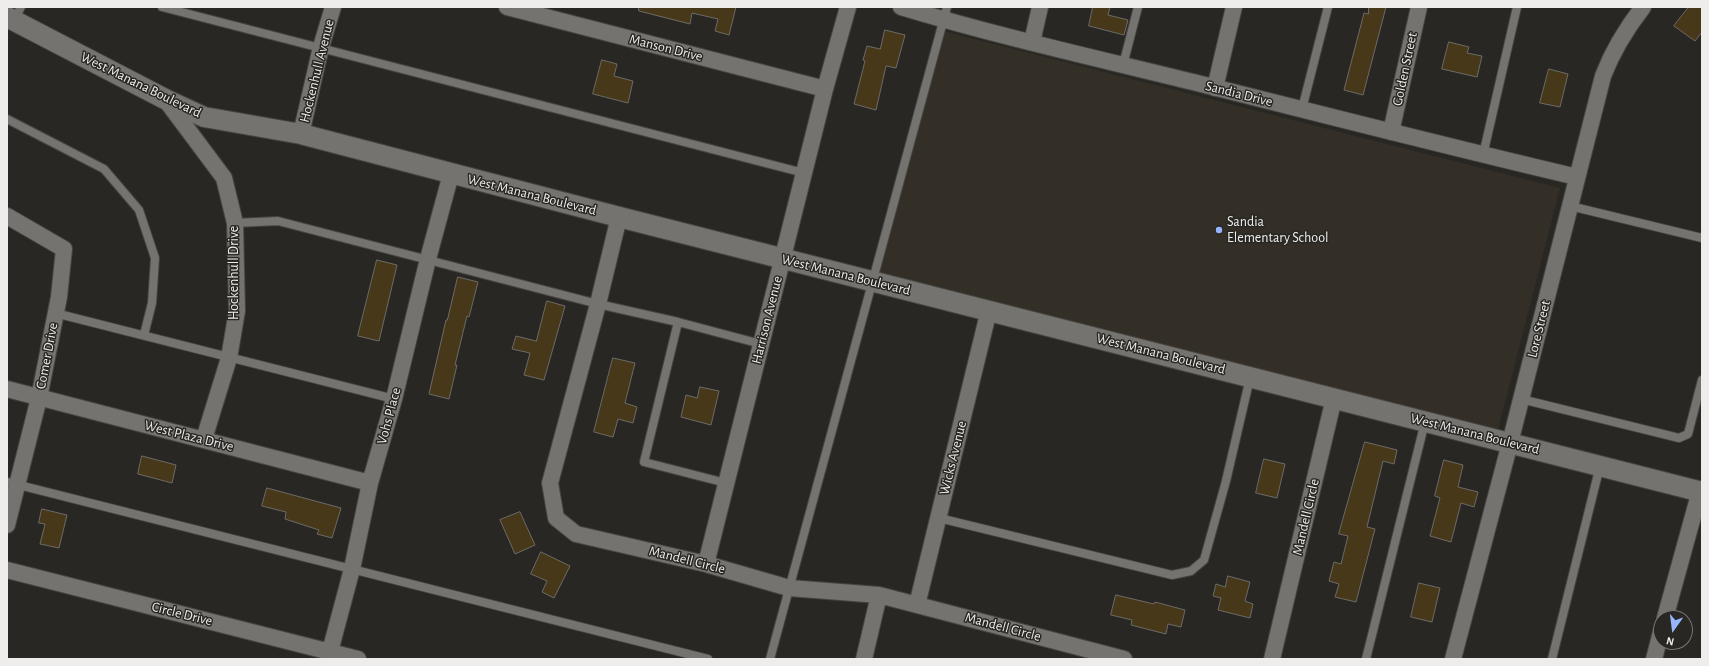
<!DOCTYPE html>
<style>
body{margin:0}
#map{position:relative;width:1709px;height:666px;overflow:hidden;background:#292724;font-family:"Alegreya Sans",sans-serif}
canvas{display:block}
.frame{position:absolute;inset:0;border:8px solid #eeedeb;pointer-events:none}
.north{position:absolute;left:1653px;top:610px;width:40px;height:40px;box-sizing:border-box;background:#292724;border:1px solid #787674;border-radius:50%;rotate:194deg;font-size:11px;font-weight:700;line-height:16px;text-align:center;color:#eeedeb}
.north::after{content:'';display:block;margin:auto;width:14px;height:18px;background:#95b6fd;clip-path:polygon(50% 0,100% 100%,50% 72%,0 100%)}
</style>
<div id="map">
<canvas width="1709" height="666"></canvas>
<div class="frame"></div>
<div class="north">N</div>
</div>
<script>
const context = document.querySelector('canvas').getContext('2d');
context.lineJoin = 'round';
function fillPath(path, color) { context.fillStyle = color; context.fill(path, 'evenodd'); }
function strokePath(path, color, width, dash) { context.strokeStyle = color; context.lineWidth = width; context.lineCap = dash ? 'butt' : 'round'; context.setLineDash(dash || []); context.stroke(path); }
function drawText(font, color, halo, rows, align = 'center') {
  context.font = font + ' "Alegreya Sans",sans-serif'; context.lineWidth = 3; context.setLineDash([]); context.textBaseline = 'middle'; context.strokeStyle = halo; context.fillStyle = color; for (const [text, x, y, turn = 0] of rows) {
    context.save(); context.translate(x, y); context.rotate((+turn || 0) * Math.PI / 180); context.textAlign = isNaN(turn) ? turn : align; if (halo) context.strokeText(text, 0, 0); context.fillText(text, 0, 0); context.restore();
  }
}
fillPath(new Path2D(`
 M939 30 1560 188 1498 430 878 272Z`), '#332e26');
const building = new Path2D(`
 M639 7H736L729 35 715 31 718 19 692 13 690 24 639 11Z
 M1093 7H1110L1108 15 1128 20 1124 35 1089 26Z
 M1369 7H1386L1363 95 1344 90 1364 13 1368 14Z
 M1689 7H1702V32L1695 41 1674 26Z
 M885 30 905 35 896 68 886 66 876 110 854 104 865 61 863 60 867 46 880 49Z
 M1449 42 1469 47 1467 53 1482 56 1477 77 1442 69Z
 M602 60 617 64 614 76 633 81 628 103 593 94Z
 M1549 69 1568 74 1560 107 1540 103Z
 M377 260 397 265 379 341 358 336Z
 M458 277 478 282 469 317 467 316 455 365H457L449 399 429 394 446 320H447Z
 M547 301 565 306 544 380 524 375 530 353 512 349 516 336 536 341Z
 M613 358 635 363 625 403 637 407 633 423 618 419 613 437 594 432Z
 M700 387 719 391 711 425 681 417 686 395 697 398Z
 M1365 442 1397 450 1394 464 1383 461 1367 527 1375 529 1356 602 1335 597 1339 584 1329 581 1334 562 1341 564 1348 536 1339 534Z
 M142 456 176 465 172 483 138 474Z
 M1264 459 1285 464 1277 498 1256 493Z
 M1444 460 1463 465 1458 487 1478 492 1474 507 1461 503 1451 542 1430 536 1440 498 1435 496Z
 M267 488 341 508 332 538 317 534 319 530 285 519 286 512 262 506Z
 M42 509 67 515 59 548 40 544 45 524 39 523Z
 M520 512 535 545 515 554 500 520Z
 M541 552 570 566 554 598 542 592 547 581 531 574Z
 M1228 576 1250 582 1245 601 1253 604 1250 618 1218 610 1221 598 1213 596 1216 584 1225 587Z
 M1419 583 1440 588 1432 622 1411 617Z
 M1116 595 1154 604 1155 602 1185 610 1181 627 1168 624 1166 634 1131 625 1132 620 1111 615Z`);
fillPath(building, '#463819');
strokePath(building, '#6d6b68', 1);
const service = new Path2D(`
 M162 7 804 173
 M14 20 21 7
 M1123 65 1138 7
 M1302 109 1328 7
 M7 119 104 169 139 210 155 258 152 303 144 335
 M1483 155 1517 7
 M1570 206 1702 238
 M235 223 278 221 598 304 678 322 761 344
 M55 313 394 399
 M678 322 644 462 726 483
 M1521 399 1679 438 1688 434 1702 380
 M7 482 708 659
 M939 518 1172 575 1191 571 1204 560 1226 481 1250 378
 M770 659 947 7
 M1366 659 1425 422
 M1552 659 1600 466`);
const minor = new Path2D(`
 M507 7 825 89
 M901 7C997 36 1095 58 1193 82 1321 114 1449 147 1577 177
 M1032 42 1040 7
 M1215 88 1234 7
 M165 99 224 178 235 223 237 311 229 358 204 439
 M1391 132 1419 7
 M301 134 321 47 333 7
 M7 216 64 249 59 297 39 398 7 525
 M619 217 598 304 550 483 556 518 576 534 706 564 789 588 879 595 1124 659
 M7 389 370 483
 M706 564 825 89 848 7
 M7 570 358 659
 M917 605 989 310
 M1665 618 1700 491
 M328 659 352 569 370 483 394 399 428 259 451 174
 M864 659 879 595
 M1272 659 1334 398
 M1453 659 1510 443 1603 76C1613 50 1626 29 1643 7
 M1654 659 1661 632`);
const tertiary = new Path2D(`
 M7 17 165 99 204 117 301 134 619 217 1702 492`);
strokePath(service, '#464542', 10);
strokePath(minor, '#464542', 18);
strokePath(tertiary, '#464542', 22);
strokePath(service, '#74736f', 8);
strokePath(minor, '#74736f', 16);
strokePath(tertiary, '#74736f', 20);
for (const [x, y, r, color] of [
 [1219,230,4,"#95b6fd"]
]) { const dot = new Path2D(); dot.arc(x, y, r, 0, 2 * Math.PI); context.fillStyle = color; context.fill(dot); strokePath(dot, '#292724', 1.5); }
drawText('14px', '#eeedeb', '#292724', [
 ["Manson Drive",666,48,14],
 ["Golden Street",1405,69,-78],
 ["Hockenhull Avenue",317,71,-76],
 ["West Manana Boulevard",141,85,26],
 ["Sandia Drive",1239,94,14],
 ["West Manana Boulevard",532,195,14],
 ["Hockenhull Drive",234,273,-90],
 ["West Manana Boulevard",846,275,14],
 ["Harrison Avenue",767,320,-76],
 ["Lore Street",1539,329,-76],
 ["West Manana Boulevard",1161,354,14],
 ["Comer Drive",47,356,-79],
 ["Vohs Place",389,416,-75],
 ["West Manana Boulevard",1475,434,14],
 ["West Plaza Drive",189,436,14],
 ["Wicks Avenue",953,458,-76],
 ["Mandell Circle",1306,517,-77],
 ["Mandell Circle",687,560,14],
 ["Circle Drive",182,614,14],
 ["Mandell Circle",1003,627,15]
]);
drawText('14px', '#eeedeb', '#292724', [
 ["Sandia",1227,222],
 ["Elementary School",1227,238]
], 'left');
</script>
